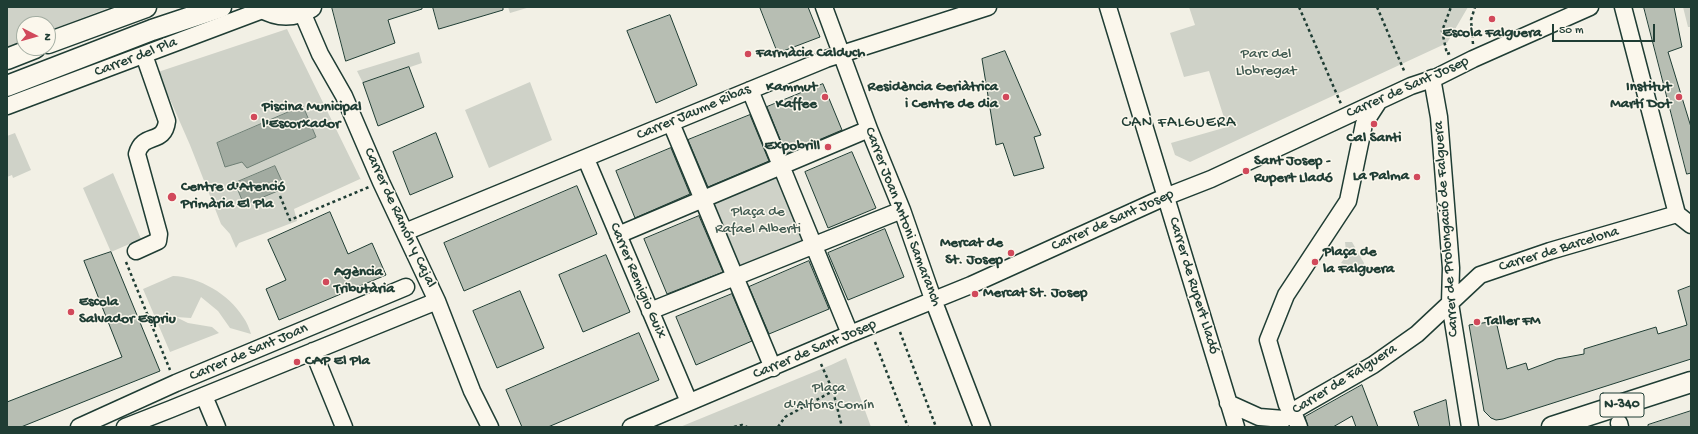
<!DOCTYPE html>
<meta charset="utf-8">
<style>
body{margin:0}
#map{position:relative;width:1698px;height:434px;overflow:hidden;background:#f2f0e5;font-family:"Gochi Hand",sans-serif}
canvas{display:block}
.frame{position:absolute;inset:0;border:8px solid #1f3d34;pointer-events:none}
.north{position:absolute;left:16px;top:16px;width:40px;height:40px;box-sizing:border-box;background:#fbf7ec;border:1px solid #a3ada2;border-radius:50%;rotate:96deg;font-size:11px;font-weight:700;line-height:16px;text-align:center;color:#1f3d34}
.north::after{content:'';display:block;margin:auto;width:14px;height:18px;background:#d1495b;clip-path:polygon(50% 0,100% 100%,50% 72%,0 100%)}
.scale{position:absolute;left:1552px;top:24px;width:103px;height:18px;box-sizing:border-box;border:2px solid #1f3d34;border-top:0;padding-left:5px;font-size:12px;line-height:14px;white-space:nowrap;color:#1f3d34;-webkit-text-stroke:3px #fbf7ec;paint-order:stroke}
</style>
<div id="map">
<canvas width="1698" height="434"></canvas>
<div class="frame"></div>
<div class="north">N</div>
<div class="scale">50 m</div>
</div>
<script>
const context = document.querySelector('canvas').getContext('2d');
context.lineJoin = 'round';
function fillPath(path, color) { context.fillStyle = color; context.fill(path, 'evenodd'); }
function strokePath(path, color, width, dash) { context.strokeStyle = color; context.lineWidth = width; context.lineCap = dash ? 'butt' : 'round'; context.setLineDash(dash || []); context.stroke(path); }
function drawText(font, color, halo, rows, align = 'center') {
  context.font = font + ' "Gochi Hand",sans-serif'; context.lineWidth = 3; context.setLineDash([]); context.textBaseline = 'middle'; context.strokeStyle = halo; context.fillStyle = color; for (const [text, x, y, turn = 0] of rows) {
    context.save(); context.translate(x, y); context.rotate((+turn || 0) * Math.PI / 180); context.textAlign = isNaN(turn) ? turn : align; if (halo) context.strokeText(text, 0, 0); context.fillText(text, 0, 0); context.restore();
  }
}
fillPath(new Path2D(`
 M7 7H111L48 31V24H24V40L7 47Z
 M508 7H530L510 13Z
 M1189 7H1468L1447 43 1190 162 1175 155 1171 143 1227 127 1209 71 1184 77 1170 33 1195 25Z
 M1683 7H1691V27H1688Z
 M287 29 361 180 360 179 294 209 297 221 239 243 236 248 230 234 221 224 190 145 158 72Z
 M419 52 422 63 363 83 357 71Z
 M530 82 552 140 489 168 465 110Z
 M15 133 31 170 13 178 12 175 7 177V136Z
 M113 173 141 239 111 252 83 188Z
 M778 174 806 242 739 270 711 201Z
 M1345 242H1352L1364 263 1362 270 1341 263 1348 253 1346 251Z
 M173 276C199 277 229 294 243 317 247 322 249 328 251 334L230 328 218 311 201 297 191 318 176 317 188 323 212 327 219 333 170 352 143 289Z
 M846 358 871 427H680L831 365Z`), '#cfd2c8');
const water = new Path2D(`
 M303 106 316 137 247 168 242 162 225 167 217 143Z
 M275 166 285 188 244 205 235 183Z`);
fillPath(water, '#a2aba1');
strokePath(water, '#6e7f75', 1);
const building = new Path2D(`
 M332 7H422V9L388 20 395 43 346 61Z
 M433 7H503V10L439 29Z
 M760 7H808L820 37 778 53Z
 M1644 7H1674L1682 47 1668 52 1691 127V173L1687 174Z
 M670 15 697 85 656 103 627 31Z
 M1005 51 1041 135 1034 137 1044 168 1014 176 1003 143 996 145 982 59Z
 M409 67 424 107 378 126 363 83Z
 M823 84 842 130 786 154 767 107Z
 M750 115 769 161 708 187 688 140Z
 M436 133 453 177 410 195 393 152Z
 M671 148 690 194 635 218 616 171Z
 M852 152 876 208 828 228 805 172Z
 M577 186 597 234 464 291 444 243Z
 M330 212 348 254 372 243 386 275 279 320 266 289 286 280 268 240Z
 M699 216 723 272 667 294 644 239Z
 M885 229 904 277 848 300 828 253Z
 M111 252 160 371 21 427H7V402L122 357 84 261Z
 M606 255 630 312 583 332 559 275Z
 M809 261 829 309 769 334 749 287Z
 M1691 286V359L1503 419 1496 420 1491 418 1484 411 1469 325 1496 321 1507 369 1526 363 1528 370 1557 359 1584 354V349L1656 327 1658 334 1687 325 1678 291Z
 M520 291 544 348 497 368 473 311Z
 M732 294 752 341 696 365 676 317Z
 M639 333 659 380 548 427H522L506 390Z
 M1362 385 1378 427H1356L1352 416 1333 427H1308L1305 417Z
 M1446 400 1450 427H1419L1414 412Z
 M1691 411V427H1648V425Z`);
fillPath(building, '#b7beb3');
strokePath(building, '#1f3d34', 1);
const minor = new Path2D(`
 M824 7 869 129 902 210 934 302 982 427
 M1108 7 1236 427
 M1623 7 1677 214 1691 225
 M302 12 320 54 344 96 381 182 437 301 472 391 490 427
 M1432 78 1439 117 1451 268 1450 303 1470 427
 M750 90 850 334
 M7 106 265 9
 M671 123 773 368
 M586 159 689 402
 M405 232 826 59 988 7
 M618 235 869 129
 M136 251 158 241 159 234 137 154C143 131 164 146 167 121L144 55
 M650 311 902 210
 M313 351 344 427
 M204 396 217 427
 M1228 403 1259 417 1284 419 1291 412 1373 365 1417 334 1480 275 1550 251 1677 214
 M1287 405 1268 340 1286 295 1348 201 1364 124 1379 101
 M1295 417 1299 427
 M1619 423 1620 427
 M79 427 176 383 406 287
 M125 427 171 409 437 301
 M631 427 850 334 971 285 1165 197 1211 179 1411 86 1435 78 1473 59 1590 7`);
const major = new Path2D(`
 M261 7C277 17 295 17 311 7
 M48 43 146 7
 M7 59 35 48
 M7 86 152 30 221 7
 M1552 427 1691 382`);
strokePath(minor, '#1f3d34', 19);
strokePath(major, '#1f3d34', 23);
strokePath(new Path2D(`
 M1299 7 1341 104
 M1377 7 1405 73
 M1473 44 1471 20 1475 7
 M1450 53 1447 54 1442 31 1451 7
 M280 196 290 220 369 187
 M126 262 170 370
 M900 332 936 427
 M875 342 908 427
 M821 364 833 391 842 427
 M734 427 742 425 747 427
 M778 427 785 417 833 391`), '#1f3d34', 2.5, [3, 3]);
strokePath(minor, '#fbf7ec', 16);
strokePath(major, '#fbf7ec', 20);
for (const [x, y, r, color] of [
 [1492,19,4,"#d1495b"],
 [748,54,4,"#d1495b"],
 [825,97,4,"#d1495b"],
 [1006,97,4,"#d1495b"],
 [1679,97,4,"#d1495b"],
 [254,117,4,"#d1495b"],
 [1374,124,4,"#d1495b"],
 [828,147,4,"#d1495b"],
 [1246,171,4,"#d1495b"],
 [1417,177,4,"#d1495b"],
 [172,197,5,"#d1495b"],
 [1011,253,4,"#d1495b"],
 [1315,262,4,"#d1495b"],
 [326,282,4,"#d1495b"],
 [975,294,4,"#d1495b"],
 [71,312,4,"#d1495b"],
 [1477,322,4,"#d1495b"],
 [297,362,4,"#d1495b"]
]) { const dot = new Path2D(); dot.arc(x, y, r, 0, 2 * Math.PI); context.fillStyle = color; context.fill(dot); strokePath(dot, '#fbf7ec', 1.5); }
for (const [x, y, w] of [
 [1622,405,44]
]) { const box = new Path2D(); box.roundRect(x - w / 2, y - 12, w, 24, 3); context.fillStyle = '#fbf7ec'; context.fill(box); strokePath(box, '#1f3d34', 1); }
drawText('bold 14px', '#1f3d34', null, [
 ["N-340",1622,405]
]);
drawText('bold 15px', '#1f3d34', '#fbf7ec', [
 ["Escola Falguera",1492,34,"center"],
 ["Farmàcia Calduch",756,54],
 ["Kammut",817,88,"right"],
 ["Kaffee",817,105,"right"],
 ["Residència Geriàtrica",998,88,"right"],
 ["i Centre de dia",998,105,"right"],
 ["Institut",1671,88,"right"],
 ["Martí Dot",1671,105,"right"],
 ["Piscina Municipal",262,108],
 ["l'Escorxador",262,125],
 ["Cal Santi",1374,139,"center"],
 ["Expobrill",820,147,"right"],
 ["Sant Josep -",1254,162],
 ["Rupert Lladó",1254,179],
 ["La Palma",1409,177,"right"],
 ["Centre d'Atenció",181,188],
 ["Primària El Pla",181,205],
 ["Mercat de",1003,244,"right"],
 ["St. Josep",1003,261,"right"],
 ["Plaça de",1323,253],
 ["la Falguera",1323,270],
 ["Agència",334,273],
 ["Tributària",334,290],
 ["Mercat St. Josep",983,294],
 ["Escola",79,303],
 ["Salvador Espriu",79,320],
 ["Taller FM",1485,322],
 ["CAP El Pla",305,362]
], 'left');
drawText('15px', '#425b52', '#fbf7ec', [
 ["Parc del",1266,55],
 ["Llobregat",1266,72],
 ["Plaça de",758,213],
 ["Rafael Alberti",758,230],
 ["Plaça",829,389],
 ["d'Alfons Comín",829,406]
]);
drawText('15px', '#1f3d34', '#fbf7ec', [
 ["Carrer del Pla",136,58,-21],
 ["Carrer de Sant Josep",1408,88,-24],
 ["Carrer Jaume Ribas",694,113,-23],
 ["Carrer Joan Antoni Samaranch",902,217,69],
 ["Carrer de Ramón y Cajal",399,218,65],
 ["Carrer de Sant Josep",1113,221,-24],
 ["Carrer de Prolongació de Falguera",1447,229,-94],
 ["Carrer de Barcelona",1559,250,-17],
 ["Carrer Remigio Guix",637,281,67],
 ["Carrer de Rupert Lladó",1193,286,73],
 ["Carrer de Sant Josep",815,350,-23],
 ["Carrer de Sant Joan",249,353,-23],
 ["Carrer de Falguera",1345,380,-32]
]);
context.letterSpacing = '1px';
drawText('16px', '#1f3d34', '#fbf7ec', [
 ["CAN FALGUERA",1179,124]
]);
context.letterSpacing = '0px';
</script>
